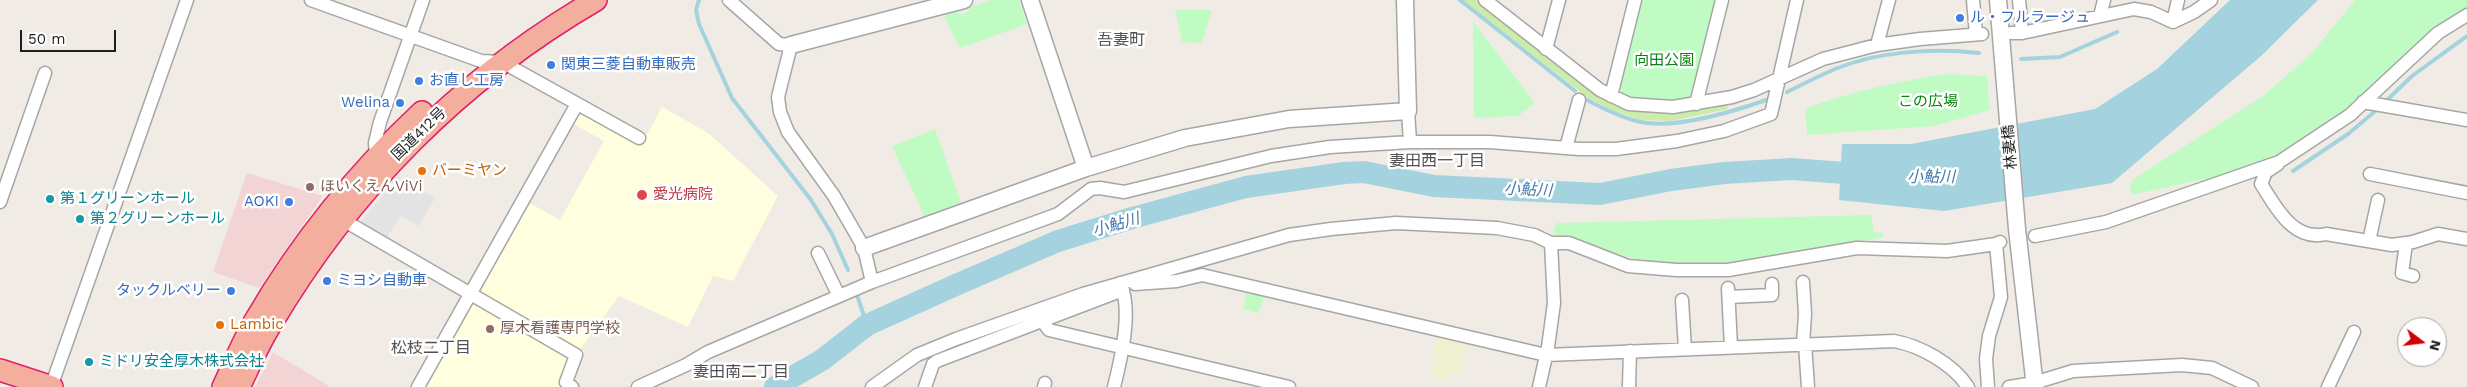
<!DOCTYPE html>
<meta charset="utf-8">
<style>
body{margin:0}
#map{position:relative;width:2467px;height:387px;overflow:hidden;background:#f0ece5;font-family:"Work Sans",sans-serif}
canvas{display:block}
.north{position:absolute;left:2397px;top:317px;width:50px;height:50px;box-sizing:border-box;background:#fff;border:1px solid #a5a5a5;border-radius:50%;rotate:105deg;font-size:14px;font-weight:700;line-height:20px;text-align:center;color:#1f1f1f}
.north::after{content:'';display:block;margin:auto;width:18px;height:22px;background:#ce0005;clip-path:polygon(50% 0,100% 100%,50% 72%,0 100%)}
.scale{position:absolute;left:20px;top:30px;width:96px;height:22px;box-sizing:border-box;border:2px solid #1f1f1f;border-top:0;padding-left:6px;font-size:15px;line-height:18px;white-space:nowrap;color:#1f1f1f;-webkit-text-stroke:4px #fff;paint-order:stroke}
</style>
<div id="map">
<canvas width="2467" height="387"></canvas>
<div class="north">N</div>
<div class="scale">50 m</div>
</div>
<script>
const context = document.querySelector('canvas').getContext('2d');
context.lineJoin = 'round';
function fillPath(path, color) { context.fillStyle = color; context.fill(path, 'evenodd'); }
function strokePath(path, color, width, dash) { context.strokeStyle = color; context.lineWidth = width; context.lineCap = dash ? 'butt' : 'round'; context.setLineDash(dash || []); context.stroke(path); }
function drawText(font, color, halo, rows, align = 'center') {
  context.font = font + ' "Work Sans","Noto Sans JP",sans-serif'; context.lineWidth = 5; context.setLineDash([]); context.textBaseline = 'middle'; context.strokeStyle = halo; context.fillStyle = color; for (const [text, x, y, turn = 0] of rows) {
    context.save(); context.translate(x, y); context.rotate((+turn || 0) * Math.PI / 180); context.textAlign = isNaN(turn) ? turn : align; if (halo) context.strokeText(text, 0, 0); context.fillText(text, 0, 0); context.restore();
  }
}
fillPath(new Path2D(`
 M247 173 323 196 259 288 213 272Z
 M273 352 329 386 328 387H255Z`), '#f2d4d4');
fillPath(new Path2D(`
 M583 102 611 118 615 117 647 135 662 107 708 133 778 196 733 281 713 276 688 327 619 296 579 351 480 295 478 289 528 202 560 220 604 141 572 123Z
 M473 302 571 356 560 385 563 387H424Z`), '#fffedf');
fillPath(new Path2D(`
 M1438 332 1457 337 1459 341 1469 345 1461 372 1452 373 1448 380 1432 378 1433 353Z`), '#eef0d0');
fillPath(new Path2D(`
 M1463 0H1477L1584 82 1671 111 1701 109 1726 102 1728 109 1671 121 1642 120 1614 111 1588 98Z`), '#cceca9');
fillPath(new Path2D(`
 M991 0H1019L1027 24 960 48 945 18 946 14 957 11 959 15 970 11 969 7Z
 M1641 0H1717L1693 98 1689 101 1629 98 1622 97 1618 89Z
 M2355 0H2467V11L2345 114 2280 156 2212 181 2204 179 2132 195 2130 188 2132 180 2263 96 2311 54Z
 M1175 10H1212L1202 43 1182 42Z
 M1473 21 1535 103 1518 116 1474 118Z
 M1948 74 1987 76 1990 110 1934 126 1807 135 1805 109C1852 91 1899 81 1948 74Z
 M935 129 962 205 926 220 892 146Z
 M1871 215 1874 232 1883 233V237C1815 250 1745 269 1675 265 1634 263 1593 244 1553 234L1556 223Z
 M1247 292 1264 295 1259 313 1243 309Z`), '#c1fbc4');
fillPath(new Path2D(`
 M398 176 435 198 419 226 401 216 385 240 359 224Z`), '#e3e3e3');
fillPath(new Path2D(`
 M2230 0H2318L2261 56 2112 183 1944 211 1839 200 1842 144H1911L2095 109 2157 69Z`), '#a4d3df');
strokePath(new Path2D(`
 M699 0 696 10 699 24 732 98 811 200 832 234 848 270
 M1460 0 1575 91
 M2021 59 2060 57 2117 32
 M1787 92C1803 84 1819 76 1835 69 1879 51 1933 48 1979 53
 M1587 100C1603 108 1619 117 1637 121 1673 131 1735 111 1769 99
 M2384 103 2412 76 2467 36
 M2293 171 2348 134 2379 108
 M857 295 867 325`), '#a4d3df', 4);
strokePath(new Path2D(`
 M775 387 822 360 867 325 958 284 1058 241 1132 218 1246 187 1344 173 1364 172 1434 186 1600 194 1671 180 1724 173 1792 169 1870 175`), '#a4d3df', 22);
const minor = new Path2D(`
 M311 0 481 61 502 62 639 138
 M729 0 779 44 791 45 778 97 780 112 788 132 834 196 864 248 872 282
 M1485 0 1600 90 1629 104 1673 107 1732 97 1754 90 1823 59 1877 45 1920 39 1982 34
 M1973 0 1976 34
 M2019 0 2022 33
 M2100 16 2104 0
 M2173 22 2194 12 2211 0
 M2173 22 2178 0
 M2011 33H2022L2134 9 2151 12 2173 22
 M1877 45 1889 0
 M1546 49 1559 0
 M1611 96 1635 0
 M2363 102 2467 120
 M1696 104 1722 0
 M1408 111 1410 142
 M1566 148 1579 100
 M376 156 375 143 380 122 423 0
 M2278 164 2266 172 2261 184C2276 207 2293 242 2326 234L2392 245 2413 242 2438 234 2467 239
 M2370 174 2467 193
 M0 202 45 73
 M338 217 576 355 566 382 572 387
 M2035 236 2106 222 2279 162 2350 115 2438 33 2467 15
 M2369 241 2378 200
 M2406 243 2402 273 2413 276
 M818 253 839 296
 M1135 284 1177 281 1202 275 1546 355 1894 341C1921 346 1953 364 1968 387
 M1728 288 1731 347
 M1729 297 1772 295V284
 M1682 300 1685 349
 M1043 322 1049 330 1289 387
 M1803 344 1805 314 1803 282
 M1805 344 1808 387
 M1629 386 1630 351
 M51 387 187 0
 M418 387 577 104
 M638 387 686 365 708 352 872 282 1058 214 1091 189 1100 188 1124 192 1271 156 1330 147 1410 142H1490L1579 149H1616L1677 141 1724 131 1771 114 1797 0
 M872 387 917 355 956 339 1083 294 1289 235 1331 229 1396 223 1497 228 1534 235 1551 243H1569L1628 266 1676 270H1728L1857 248 1947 251 1996 244 2000 242
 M925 387 933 364 937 361 1123 290
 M1044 387 1045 383
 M1114 387C1121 359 1133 309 1120 283
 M1539 387 1548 347 1554 303 1551 243
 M1988 387 1986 359 1989 336 2001 297 1996 244
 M2009 387 2034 383 2073 371 2182 365 2212 368 2252 387
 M2328 387 2354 332`);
const tertiary = new Path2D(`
 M1030 0 1086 168
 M1998 0 2017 229 2035 387
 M791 45 964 0
 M864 248 1086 168 1185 138 1289 119 1408 111 1405 0`);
const trunk = new Path2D(`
 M0 370 52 387
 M223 387C234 364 243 340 256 319 301 242 357 173 422 112
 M239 387C249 367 258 345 270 326 349 191 460 79 596 0`);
strokePath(minor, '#a6a6a6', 15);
strokePath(tertiary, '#a6a6a6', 19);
strokePath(trunk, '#e21f67', 24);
strokePath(minor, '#fff', 12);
strokePath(tertiary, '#fff', 16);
strokePath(trunk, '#f4ae9d', 21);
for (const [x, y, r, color] of [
 [1960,18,5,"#3f7fe0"],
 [551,65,5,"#3f7fe0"],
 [419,81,5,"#3f7fe0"],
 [400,103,5,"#3f7fe0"],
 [422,171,5,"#e8710a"],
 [310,187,5,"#8d6e63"],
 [642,195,6,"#e0444e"],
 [50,199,5,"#0f9aa8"],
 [289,202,5,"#3f7fe0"],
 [80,219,5,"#0f9aa8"],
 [327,281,5,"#3f7fe0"],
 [231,291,5,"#3f7fe0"],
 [220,325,5,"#e8710a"],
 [490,329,5,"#8d6e63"],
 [89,362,5,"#0f9aa8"]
]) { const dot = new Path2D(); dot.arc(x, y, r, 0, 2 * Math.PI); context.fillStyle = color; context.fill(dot); strokePath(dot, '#fff', 2); }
drawText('15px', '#366cbe', '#fff', [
 ["ル・フルラージュ",1970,18],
 ["関東三菱自動車販売",561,65],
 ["お直し工房",429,81],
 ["Welina",390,103,"right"],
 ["AOKI",279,202,"right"],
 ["ミヨシ自動車",337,281],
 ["タックルベリー",221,291,"right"]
], 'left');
drawText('15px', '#08830f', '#fff', [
 ["向田公園",1664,61],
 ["この広場",1928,102]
]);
drawText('15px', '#1f1f1f', '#fff', [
 ["国道412号",419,134,-44],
 ["林妻橋",2010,147,-95]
]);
drawText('15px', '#c56008', '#fff', [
 ["バーミヤン",432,171],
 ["Lambic",230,325]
], 'left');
drawText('15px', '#785e54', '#fff', [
 ["ほいくえんViVi",320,187],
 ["厚木看護専門学校",500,329]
], 'left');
drawText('15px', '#be3a42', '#fff', [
 ["愛光病院",653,195]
], 'left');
drawText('15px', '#0d838f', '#fff', [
 ["第１グリーンホール",60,199],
 ["第２グリーンホール",90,219],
 ["ミドリ安全厚木株式会社",99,362]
], 'left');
drawText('16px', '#525252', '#fff', [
 ["吾妻町",1121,40],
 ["妻田西一丁目",1437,161],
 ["松枝二丁目",431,348],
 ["妻田南二丁目",741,372]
]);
drawText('italic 16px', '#447aab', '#fff', [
 ["小鮎川",1931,177],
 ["小鮎川",1528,190,3],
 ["小鮎川",1116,225,-16]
]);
</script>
